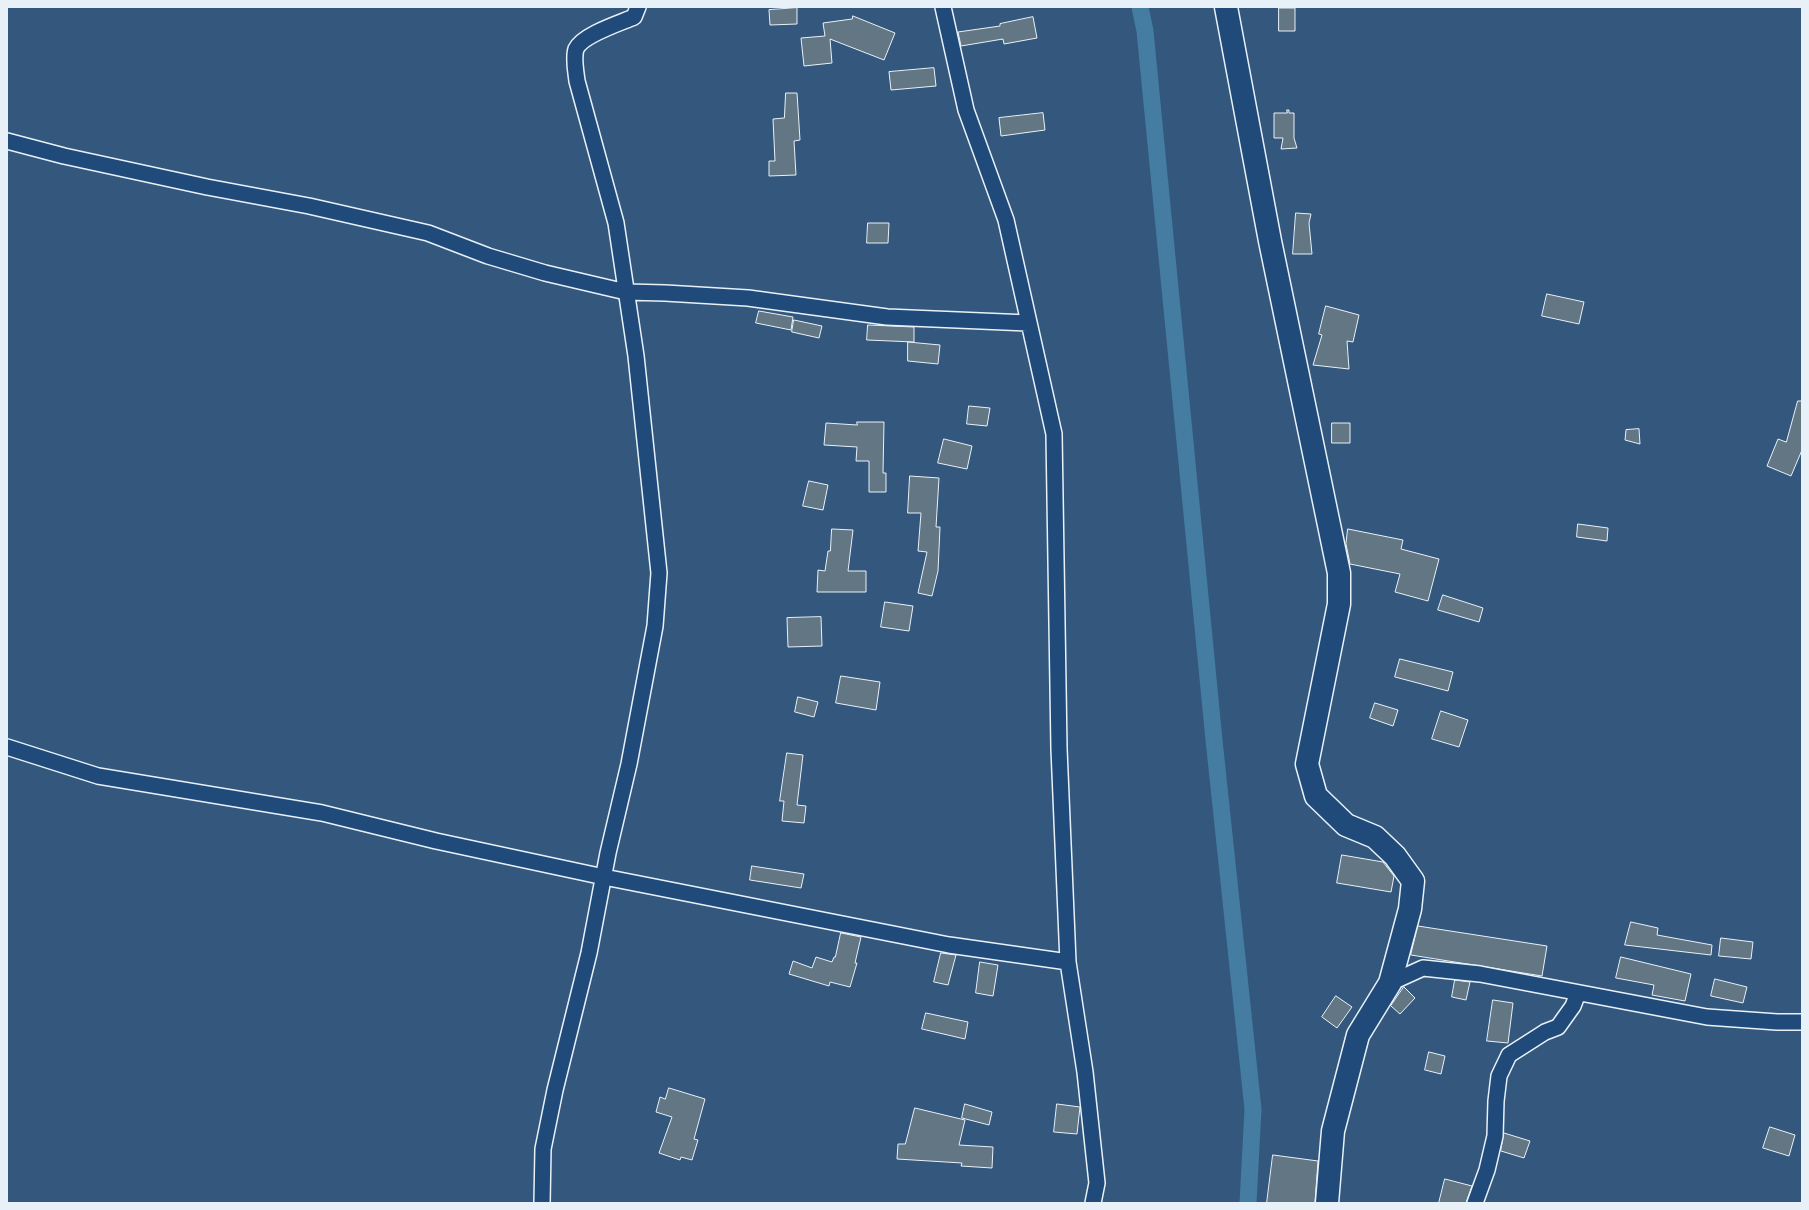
<!DOCTYPE html>
<style>
body{margin:0}
#map{position:relative;width:1809px;height:1210px;overflow:hidden;background:#33577d;font-family:Delius,sans-serif}
canvas{display:block}
.frame{position:absolute;inset:0;border:8px solid #e8f1f8;pointer-events:none}
</style>
<div id="map">
<canvas width="1809" height="1210"></canvas>
<div class="frame"></div>
</div>
<script>
const context = document.querySelector('canvas').getContext('2d');
context.lineJoin = 'round';
function strokePath(path, color, width, dash) { context.strokeStyle = color; context.lineWidth = width; context.lineCap = dash ? 'butt' : 'round'; context.setLineDash(dash || []); context.stroke(path); }
function fillPath(path, color) { context.fillStyle = color; context.fill(path, 'evenodd'); }
strokePath(new Path2D(`
 M1140 7 1145 31 1214 740 1253 1109 1248 1203`), '#457ca1', 17);
const building = new Path2D(`
 M797 8V24L770 25 769 10Z
 M1279 8H1295V31H1279Z
 M853 16 895 33 884 60 830 39 832 63 804 66 801 38 825 36 823 23 852 19Z
 M1033 17 1037 38 1004 44 1003 39 961 46 958 32 1000 26V24Z
 M934 68 936 86 891 90 889 72Z
 M786 93H797L800 140 794 141 796 175 769 176V161H775L773 119 784 118Z
 M1287 110H1289V113H1294V138L1297 148 1281 149 1283 138H1274V113H1287Z
 M1043 113 1045 130 1001 136 999 118Z
 M1296 213 1311 214 1309 223 1312 254H1293Z
 M868 223H889L888 243H867Z
 M1547 294 1584 302 1579 324 1542 316Z
 M1326 306 1359 315 1353 342 1347 341 1349 369 1313 365 1322 335 1319 334Z
 M759 311 793 317 791 330 756 323Z
 M794 320 822 326 819 338 792 332Z
 M868 325 914 327V342L867 340Z
 M908 342 940 345 938 364 908 361Z
 M1798 401H1802V450L1791 476 1767 466 1778 439 1786 442Z
 M969 406 990 408 987 426 967 424Z
 M857 422H884L883 473H886V492H869V461H856L857 447 824 445 826 423 857 425Z
 M1332 423H1350V443H1332Z
 M1639 429 1640 444 1625 440 1626 430Z
 M944 439 972 446 967 469 938 463Z
 M910 476 939 478 936 527H940L938 571 932 596 918 593 927 552 918 551 921 513H908Z
 M809 481 828 485 823 510 803 506Z
 M1578 524 1608 528 1607 541 1577 537Z
 M832 529 853 530 848 571H866V592H817L818 570 825 571 828 551H830Z
 M1348 529 1403 540 1401 549 1439 559 1428 601 1395 592 1400 574 1350 564 1346 544Z
 M1443 595 1483 608 1479 622 1438 610Z
 M885 602 913 606 909 631 881 627Z
 M821 617 822 646 788 647 787 618Z
 M1400 659 1453 672 1448 691 1395 677Z
 M841 676 880 682 876 710 836 703Z
 M798 697 818 702 814 717 795 712Z
 M1375 703 1398 710 1393 726 1370 718Z
 M1441 711 1468 720 1459 747 1432 739Z
 M787 753 803 755 797 805 806 806 804 823 782 821 784 801H780Z
 M1342 855 1383 862 1394 876 1391 892 1337 883Z
 M752 866 804 874 801 888 750 880Z
 M1631 922 1658 928 1657 935 1712 945 1711 955 1625 945Z
 M1418 926 1547 946 1542 976 1411 955Z
 M841 933 861 937 855 963H857L850 987 830 982 829 986 789 974 793 961 812 968 816 957 832 962 834 957H835Z
 M1721 938 1753 942 1751 959 1719 956Z
 M941 953 956 955 948 985 934 982Z
 M1621 957 1691 974 1685 1001 1652 995 1654 985 1616 978Z
 M980 962 998 965 993 996 976 993Z
 M1715 979 1747 987 1743 1003 1711 996Z
 M1455 980 1470 982 1466 1000 1452 997Z
 M1404 987 1415 998 1400 1014 1391 1006Z
 M1336 996 1352 1007 1337 1028 1322 1017Z
 M1493 1000 1513 1003 1508 1043 1487 1041Z
 M926 1013 968 1022 965 1039 922 1029Z
 M1429 1052 1445 1056 1441 1074 1425 1070Z
 M669 1088 705 1099 694 1139 698 1140 692 1160 681 1157 680 1160 659 1153 672 1117 656 1112 660 1097 665 1099Z
 M965 1104 992 1112 989 1125 962 1118Z
 M1057 1104 1080 1107 1077 1134 1054 1132Z
 M915 1108 965 1120 959 1145 993 1147 992 1168 961 1166 962 1163 897 1159 898 1144H905Z
 M1770 1127 1795 1135 1789 1156 1763 1148Z
 M1504 1133 1530 1141 1524 1158 1501 1151Z
 M1273 1155 1318 1161 1315 1203H1267Z
 M1445 1179 1472 1186 1466 1203H1439Z`);
fillPath(building, '#637684');
strokePath(building, '#e8f1f8', 1);
const street = new Path2D(`
 M943 7 966 110 1006 220 1054 434 1059 749 1068 962 1085 1072 1097 1183 1093 1203
 M7 141 64 156 207 187 309 206 428 233 488 256 545 273 626 292 665 293 748 298 887 317 1028 323
 M7 747 98 776 322 813 436 841 604 877 949 945 1068 962
 M1390 983 1423 968 1480 974 1707 1017 1777 1022H1802
 M542 1203 543 1149 555 1090 589 953 608 853 629 764 655 626 659 573 636 356 616 223 577 81C576 72 573 58 576 49 582 35 620 23 634 17L638 7
 M1475 1203 1487 1170 1495 1136 1496 1101 1499 1076 1509 1055 1545 1032 1558 1027 1573 1006 1578 993`);
const secondary = new Path2D(`
 M1226 7 1270 241 1339 573V604L1307 764 1316 796 1346 825 1375 837 1395 856 1413 881 1410 909 1390 983 1358 1035 1333 1131 1327 1203`);
strokePath(street, '#e8f1f8', 18);
strokePath(secondary, '#e8f1f8', 25);
strokePath(street, '#1f4a7a', 15);
strokePath(secondary, '#1f4a7a', 22);
</script>
